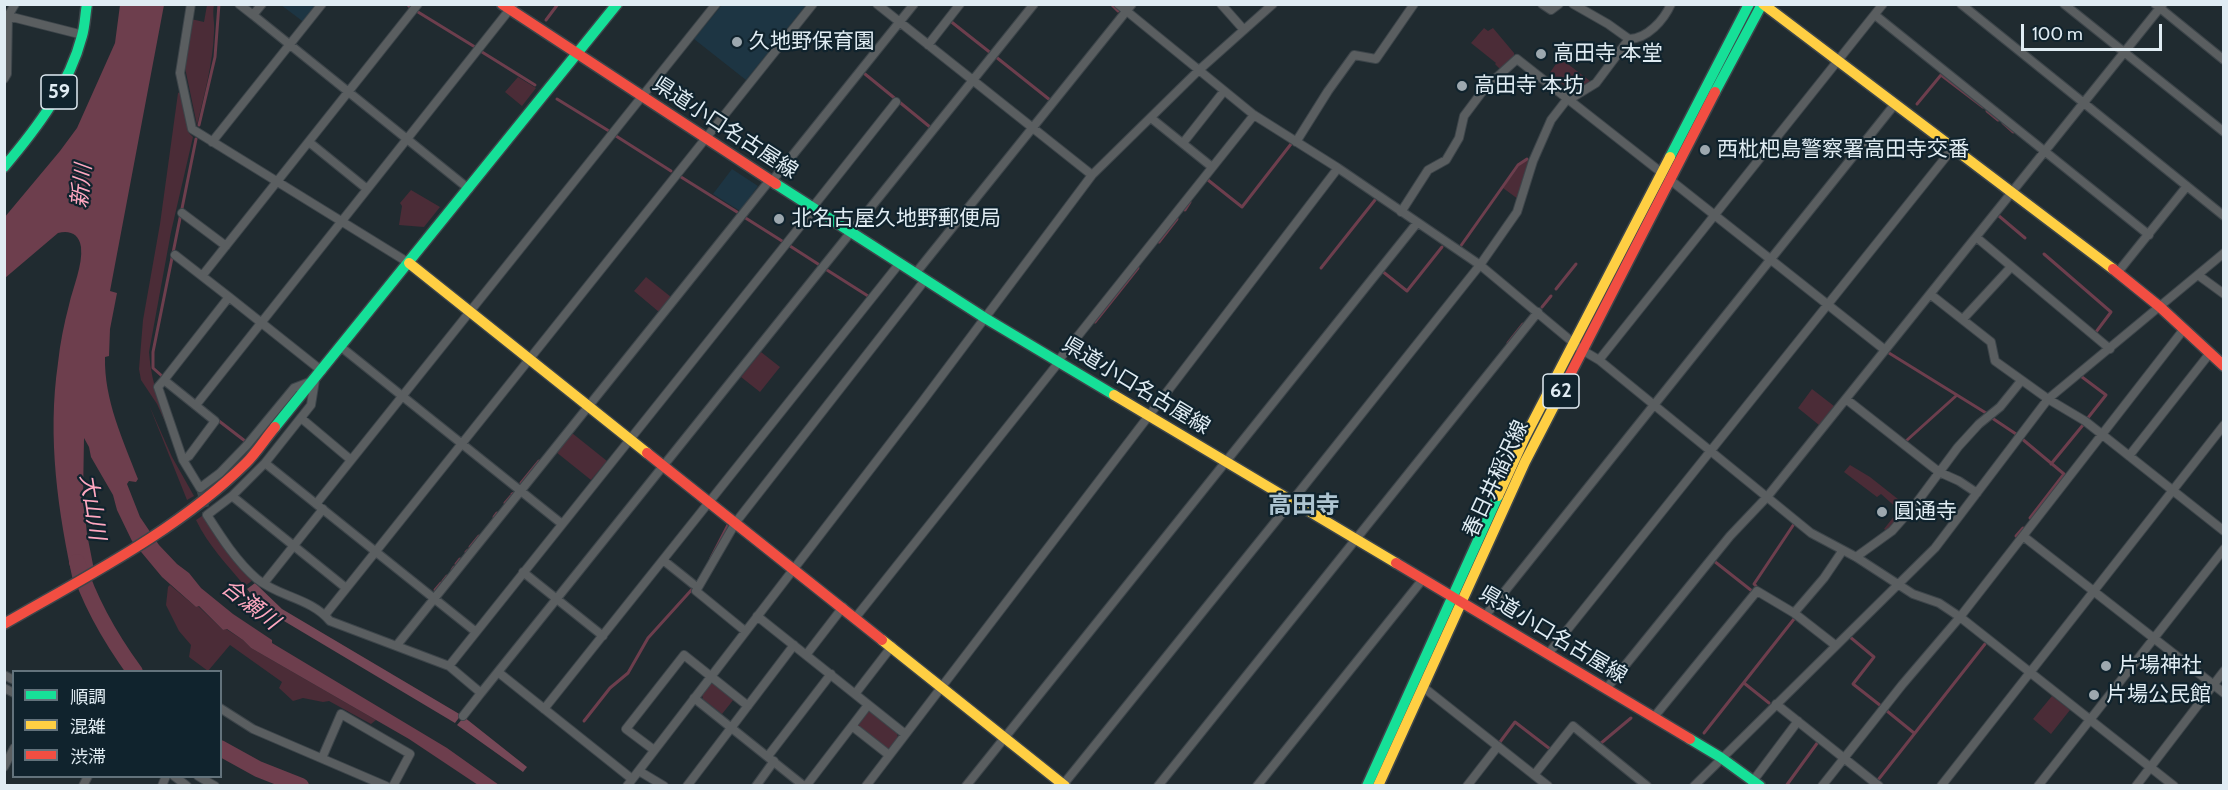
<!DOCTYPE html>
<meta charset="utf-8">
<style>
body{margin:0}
#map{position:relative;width:2228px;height:790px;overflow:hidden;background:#202b30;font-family:Cabin,"Noto Sans JP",sans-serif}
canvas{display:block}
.frame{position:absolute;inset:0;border:6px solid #e0ecf3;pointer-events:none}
.legend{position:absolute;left:12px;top:670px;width:210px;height:108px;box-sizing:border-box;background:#10232d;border:2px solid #63737c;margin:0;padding:8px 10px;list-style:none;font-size:18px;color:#e0ecf3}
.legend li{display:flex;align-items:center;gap:12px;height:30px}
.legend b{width:30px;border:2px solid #63737c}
.scale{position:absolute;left:2021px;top:24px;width:141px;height:27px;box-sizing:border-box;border:3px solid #e0ecf3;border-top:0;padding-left:8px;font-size:18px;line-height:21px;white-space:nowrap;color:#e0ecf3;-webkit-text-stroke:4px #10232d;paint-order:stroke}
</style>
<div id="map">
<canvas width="2228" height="790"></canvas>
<div class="frame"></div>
<ul class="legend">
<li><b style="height:8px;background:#16e098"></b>順調</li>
<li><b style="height:8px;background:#ffcf43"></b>混雑</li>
<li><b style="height:8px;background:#f24e42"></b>渋滞</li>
</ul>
<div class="scale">100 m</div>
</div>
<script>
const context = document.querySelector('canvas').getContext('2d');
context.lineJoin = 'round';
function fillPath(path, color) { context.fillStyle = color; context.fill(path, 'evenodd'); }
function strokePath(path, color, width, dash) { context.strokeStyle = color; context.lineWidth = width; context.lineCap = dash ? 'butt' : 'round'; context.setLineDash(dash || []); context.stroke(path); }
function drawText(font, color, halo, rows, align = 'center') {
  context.font = font + ' Cabin,"Noto Sans JP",sans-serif'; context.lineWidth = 4.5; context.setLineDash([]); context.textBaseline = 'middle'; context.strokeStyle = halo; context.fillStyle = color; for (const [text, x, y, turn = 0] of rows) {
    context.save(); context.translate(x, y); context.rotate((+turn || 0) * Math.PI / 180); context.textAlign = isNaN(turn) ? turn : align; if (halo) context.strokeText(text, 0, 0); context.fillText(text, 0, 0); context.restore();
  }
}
fillPath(new Path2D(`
 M281 5H319L305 23Z
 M722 5V4L806 5 746 80 694 39Z
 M732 169 758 186 740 211 713 194Z`), '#1d3543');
fillPath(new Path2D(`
 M207 5H214C212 14 215 23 214 32 213 64 204 95 197 125L184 63 191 19 204 22Z
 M1484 28 1488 31 1493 28 1514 53V57L1500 69 1495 64 1496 63 1471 43Z
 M1560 58 1590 81 1573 92 1549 74Z
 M518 77 536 88 522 106 505 92Z
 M180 92 189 133 193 137 171 232 149 352C151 385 164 416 176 446L157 404 141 380 139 369 143 320 160 224 178 93Z
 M1527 159 1530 161 1518 199 1503 188 1519 166Z
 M411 190 440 207 424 227 399 225 402 206 400 203Z
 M646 277 671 297 659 312 634 291Z
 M761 352 780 367 760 392 741 377Z
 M1812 389 1834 406 1819 425 1798 408Z
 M149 405 172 457 194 496 187 500Z
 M572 433 607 461 591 480 556 452Z
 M1850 465 1870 477 1908 507 1887 531 1884 529 1899 510 1881 494 1877 497 1844 472Z
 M205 514 218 540 253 580 245 586C227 565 208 545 196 520Z
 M170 585 196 607 198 606 223 630 226 629 243 640 251 648 376 720 371 724 329 701 323 702 303 698 293 701 279 688 282 682 230 645 208 671 189 657 191 645 179 631 166 605 168 587Z
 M711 684H715L734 699 722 714 703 699 702 695Z
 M2052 696 2070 710 2051 734 2033 719Z
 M870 711 897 733 898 738 890 748 886 749 858 727V723L866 712Z`), '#4b2c37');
fillPath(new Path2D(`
 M255 583 282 609 461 715 455 723 284 621 257 602 247 589Z
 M464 717 527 767 523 772 457 725Z`), '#764857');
fillPath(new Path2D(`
 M120 5H164L110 291 117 293 110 329 109 356 105 357C104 400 123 440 138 479L136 482 129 481 127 484 140 517 159 545 177 564 189 573 201 588 233 614 272 640V643L447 748 499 785H478L409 739 251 648 243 640 227 629 223 630 199 606 196 607 162 577 132 541 117 510 113 495 91 457 89 447 84 438 83 497 87 534 95 575 74 585C58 512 47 438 58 363 60 343 64 324 69 305 73 287 83 265 81 247 79 234 70 230 58 233L5 278 4 218 60 151 77 128 115 43Z`), '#6d3e4d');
strokePath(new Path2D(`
 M407 4 410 7
 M1111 4 1118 11
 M418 12 475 47
 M546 20 558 4
 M949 20 992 54
 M482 52 535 85
 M996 57 1050 100
 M865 74 930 127
 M557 99 609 131
 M1917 104 1941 75 1983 107
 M1987 111 1998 120
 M2003 123 2013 132
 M199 125 215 57 219 4
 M616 136 671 171
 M681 177 737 212
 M1208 180 1242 207 1291 144
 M1185 210 1190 202
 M1999 216 2025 238
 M744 217 782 241
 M1159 242 1177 219
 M790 246 818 264
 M1460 247 1518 165 1527 159
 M2044 254 2111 312 2096 332
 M1321 268 1375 200
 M827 270 868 296
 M1381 273 1382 271 1407 291 1442 247
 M1556 289 1576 264
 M1542 307 1551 296
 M1095 322 1138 268
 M1508 343 1523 324
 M1889 353 1986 413
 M162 376 153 368V352L196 139
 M2082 377 2106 395 2087 419
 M1992 418 2016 434
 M219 421 245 441
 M2021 438 2064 474 2030 518
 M1906 441 1957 395
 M2051 464 2083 425
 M521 483 539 461
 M512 494 514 493
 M505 503 511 496
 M494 517 497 513
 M2016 536 2023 528
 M470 547 479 536
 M466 552 468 550
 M711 558 728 525
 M1714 561 1752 591
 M456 564 460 559
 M452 570 454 567
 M443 581 447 576
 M1756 586 1754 584 1794 524
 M435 590 441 583
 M1850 637 1874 657 1853 684 1881 706
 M1744 683 1769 703
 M1887 711 1914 733
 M584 721 610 688 628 673 648 638 695 586
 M1704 733 1794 619
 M1500 742 1515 722 1550 749
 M1600 744 1631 718
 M1878 780 1985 644
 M1786 786 1818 742`), '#6d3e4d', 3);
strokePath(new Path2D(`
 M77 562C89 601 111 639 135 672
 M220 748 258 769 301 786`), '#6d3e4d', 16);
strokePath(new Path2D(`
 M200 488 207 515`), '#3d484d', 8, [8, 4]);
const street = new Path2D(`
 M191 4 180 73 192 129 409 263
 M239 4 253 15
 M262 4 253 15 469 189
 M877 4 1092 175
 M1118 4 1254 115 1338 168 1480 265 1582 350 1599 360 1811 533 1856 557 1913 594 1939 603 1960 617 2174 786
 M1221 4 1244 30
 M1542 4 1551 10 1559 4
 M1573 4 1608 24 1629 39
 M1961 4 2224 216
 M2064 4 2224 132
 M2155 4 2224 60
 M4 15 83 35
 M1875 15 2149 235
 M928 45 960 4
 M4 79 7 74 8 16 15 4
 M1570 99 1596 83 1629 39C1647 39 1664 20 1671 4
 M1151 118 1212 167
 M212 142 322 4
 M309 142 367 189
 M1296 142 1328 91 1354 55 1376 59 1414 4
 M1183 143 1224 91
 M1669 179 1885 350
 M772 181 914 4
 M812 208 896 102
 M1401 212 1428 170 1446 160 1459 138 1464 116 1485 88 1517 59 1662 173
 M182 213 226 246
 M1976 237 2110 349
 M175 255 229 297 164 380 215 421 189 456 183 460
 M2118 272 2187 186
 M915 274 1132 4
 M2198 275 2224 294
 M202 276 418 4
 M1930 294 1991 342 1995 361 2048 399 2085 421 2224 531
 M229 297 322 371
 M1963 319 2011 267
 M341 347 562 524
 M1599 360 1883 4
 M1058 361 1254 115
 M164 380 158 387 183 460 200 488 220 473 247 445 294 388 315 380 311 405 265 463 232 496 207 515C221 537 237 562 257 579 279 597 311 598 330 621L449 666 481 693 1034 4
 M1846 399 1939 472 1959 481 1977 493
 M196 405 514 4
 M301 418 351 460
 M2129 456 2210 353
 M265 463 476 632
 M232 496 346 588
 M316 504 716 4
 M2023 536 2224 693
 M1856 557 1892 531 1915 505 1958 447 1979 424 2000 407 2021 381
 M663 560 693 584
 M523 572 603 636
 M264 583 323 509
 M1794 613 1824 578 1843 550
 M325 615 813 4
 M757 616 905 734
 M1485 616 1895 104
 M856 617 1059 362
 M745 631 696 591 736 522 925 280
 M397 645 770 180
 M1548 654 1953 148
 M806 655 843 607
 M449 666 814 209
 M498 672 632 779
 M4 675 14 680
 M1423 687 1548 786
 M4 688 14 693
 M1606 689 1730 536 1767 497 2163 4
 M855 694 892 646
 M694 698 804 786
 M1776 704 1879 786
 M220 708 253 729 386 786
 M544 709 899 264
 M463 716 481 693
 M1654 717 1757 591 1794 613 1835 645
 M852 726 889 755
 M654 750 626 729 684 655 748 706
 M768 756 831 674
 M322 758 341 714 410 754 393 786
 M4 767 14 748
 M639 771 664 786
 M1534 775 1573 726 1647 786
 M174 776 187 786
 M198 776 215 786
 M1753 781 1798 721
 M83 786 88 776
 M162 786 166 776
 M627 786 922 402 1092 175 1199 70 1273 4
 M687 786 794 645
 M756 786 774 761
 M806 786 868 705
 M866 786 1338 168
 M966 786 1417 223
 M1062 786 1292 501 1480 265 1517 212 1533 161 1551 120 1568 98
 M1158 786 1538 312
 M1257 786 1423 579
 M1467 786 1498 746
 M1694 786 1935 548 2048 399 2224 253
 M1822 786 1902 685 1960 617 2184 329
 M1941 786 2224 425
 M2038 786 2224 549
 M2136 786 2224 671`);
const fast = new Path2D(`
 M1715 92 1762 4
 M1670 157 1749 4
 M4 167C37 128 69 86 82 36 85 26 85 15 87 4
 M776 184 985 318 1114 395
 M275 427 617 4
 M1690 739 1720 757 1760 786
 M1367 786 1498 496`);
const slow = new Path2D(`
 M1763 4 2113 269
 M409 263 647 453
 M1114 395 1396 563
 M1498 496 1525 437 1670 157
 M882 640 1065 786
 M1378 786 1525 462 1556 402`);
const jam = new Path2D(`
 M502 4 776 184
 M2113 269 2160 307 2224 366
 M1556 402 1715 92
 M647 453 882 640
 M1396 563 1690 739
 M4 624C87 576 177 531 246 463 256 453 265 439 275 427`);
strokePath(street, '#3d454a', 10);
strokePath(fast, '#3d454a', 13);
strokePath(slow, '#3d454a', 13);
strokePath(jam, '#3d454a', 13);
strokePath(street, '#5a5e60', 8);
strokePath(fast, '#16e098', 10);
strokePath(slow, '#ffcf43', 10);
strokePath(jam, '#f24e42', 10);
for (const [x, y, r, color] of [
 [737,42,6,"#9da8af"],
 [1541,54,6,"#9da8af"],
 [1462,86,6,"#9da8af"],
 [1705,150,6,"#9da8af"],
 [779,219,6,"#9da8af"],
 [1882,512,6,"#9da8af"],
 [2106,666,6,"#9da8af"],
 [2094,695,6,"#9da8af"]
]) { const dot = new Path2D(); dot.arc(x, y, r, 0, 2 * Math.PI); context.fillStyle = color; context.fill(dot); strokePath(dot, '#10232d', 2); }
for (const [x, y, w] of [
 [59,92,36],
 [1561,391,36]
]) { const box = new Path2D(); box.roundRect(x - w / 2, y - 17, w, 34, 4.5); context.fillStyle = '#10232d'; context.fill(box); strokePath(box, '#e0ecf3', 1.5); }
drawText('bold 20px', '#e0ecf3', null, [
 ["59",59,92],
 ["62",1561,391]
]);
drawText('21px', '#e0ecf3', '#10232d', [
 ["久地野保育園",749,42],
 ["高田寺 本堂",1553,54],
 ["高田寺 本坊",1474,86],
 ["西枇杷島警察署高田寺交番",1717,150],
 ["北名古屋久地野郵便局",791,219],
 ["圓通寺",1894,512],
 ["片場神社",2118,666],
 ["片場公民館",2106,695]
], 'left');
drawText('21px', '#e0ecf3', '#10232d', [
 ["県道小口名古屋線",725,128,33],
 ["県道小口名古屋線",1136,386,31],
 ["春日井稲沢線",1496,479,-65],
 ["県道小口名古屋線",1553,635,31]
]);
drawText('italic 22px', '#ffa8c0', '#10232d', [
 ["新川",82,186,-84],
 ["大山川",92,507,81],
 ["合瀬川",250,605,38]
]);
drawText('bold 24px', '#adc4d1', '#10232d', [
 ["高田寺",1304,506]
]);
</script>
